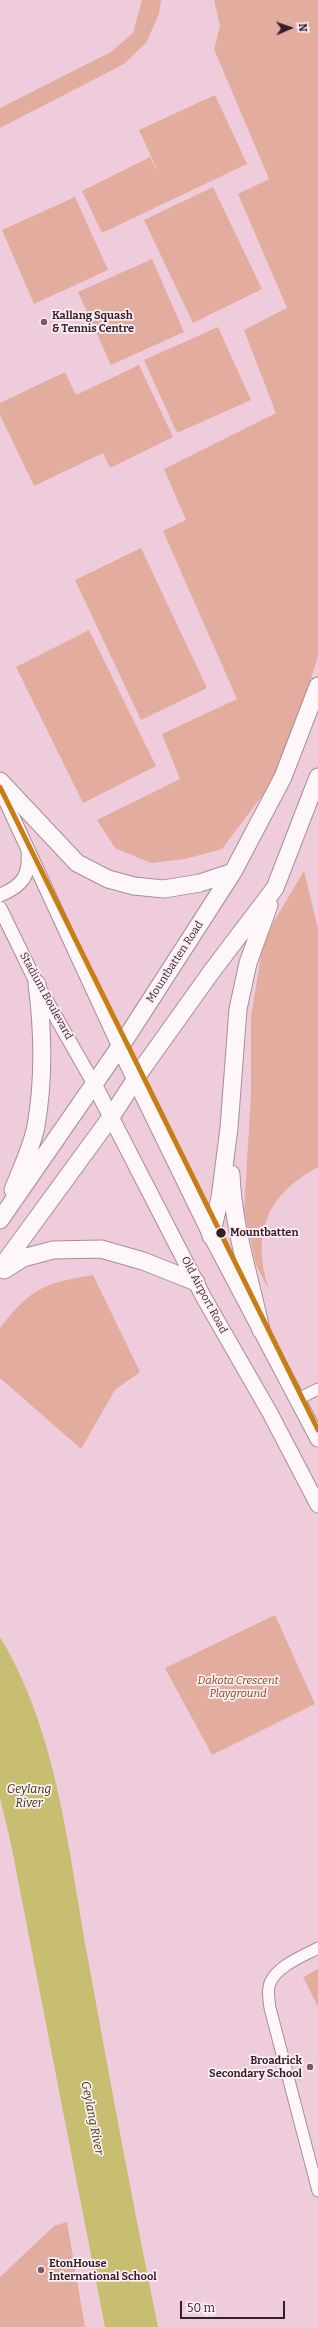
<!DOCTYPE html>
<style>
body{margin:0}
#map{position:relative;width:318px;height:2327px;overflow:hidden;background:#efccdb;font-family:Bitter,serif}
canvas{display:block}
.north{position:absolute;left:270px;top:8px;width:40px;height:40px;-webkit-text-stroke:3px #fdf0f5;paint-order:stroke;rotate:88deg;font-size:11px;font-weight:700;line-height:16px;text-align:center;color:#361f2a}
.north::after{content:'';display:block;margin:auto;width:14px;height:18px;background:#361f2a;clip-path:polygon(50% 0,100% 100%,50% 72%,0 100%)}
.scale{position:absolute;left:180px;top:2301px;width:105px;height:18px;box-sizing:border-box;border:2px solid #361f2a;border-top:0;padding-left:5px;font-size:12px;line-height:14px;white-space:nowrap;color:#361f2a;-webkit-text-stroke:3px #fdf0f5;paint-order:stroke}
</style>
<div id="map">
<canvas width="318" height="2327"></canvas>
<div class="north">N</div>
<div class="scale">50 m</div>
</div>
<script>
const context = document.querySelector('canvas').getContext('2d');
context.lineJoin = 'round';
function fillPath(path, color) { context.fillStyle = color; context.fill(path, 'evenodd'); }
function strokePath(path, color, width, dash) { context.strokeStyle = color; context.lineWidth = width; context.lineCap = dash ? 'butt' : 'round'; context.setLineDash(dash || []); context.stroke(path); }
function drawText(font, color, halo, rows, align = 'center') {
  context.font = font + ' Bitter,serif'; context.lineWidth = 3.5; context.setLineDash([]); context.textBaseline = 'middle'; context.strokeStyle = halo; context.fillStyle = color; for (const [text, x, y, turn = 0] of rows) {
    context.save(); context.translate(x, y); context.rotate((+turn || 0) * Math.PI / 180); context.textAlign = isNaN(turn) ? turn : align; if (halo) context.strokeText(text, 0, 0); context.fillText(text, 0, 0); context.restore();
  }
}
fillPath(new Path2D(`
 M142 0H161L159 14 146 43 124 64 0 128V108L111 52 133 33Z
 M214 0H318V656L283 768 222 849 185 859 151 863 115 848 97 820 180 779 162 734 237 699 163 531 186 520 164 469 276 413 244 330 287 308 238 194 269 179 214 49 220 26Z
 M215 95 247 164 102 233 82 191 150 157 160 176 139 130Z
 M213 187 262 289 193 323 144 220Z
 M75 197 108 270 34 304 2 230Z
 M152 259 184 332 111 365 78 292Z
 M218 327 251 400 177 433 144 360Z
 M139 365 173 437 110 468 103 453 34 486 0 415V403L65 372 76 395Z
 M141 548 207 688 141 720 75 580Z
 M89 630 156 766 83 803 16 667Z
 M304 871 318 928V1167C266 1195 251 1234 269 1290L256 1265 244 1211 251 1095V1017L262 949 273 923Z
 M93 1275 140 1372 115 1390 81 1449 0 1378V1328C31 1288 44 1283 93 1275Z
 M275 1615 315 1704 212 1755 165 1668Z
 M318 1969V2007L303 1977Z
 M67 2222 85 2327H0V2277L54 2226Z`), '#e2ad9f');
fillPath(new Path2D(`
 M0 1637C58 1733 68 1850 88 1959 110 2082 133 2204 158 2327H105L11 1844 0 1798Z`), '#c7be72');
const minor = new Path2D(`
 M298 1399 318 1389
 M318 1948C303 1956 277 1966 270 1983 267 1990 269 2001 270 2008L318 2191`);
const tertiary = new Path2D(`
 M0 789 119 1047
 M0 895C23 886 30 875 28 851
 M0 908 37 984 94 1084`);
const secondary = new Path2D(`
 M119 1047 211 1236 318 1439
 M94 1084 204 1298 270 1413 318 1505`);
const primary = new Path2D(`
 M0 781 77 863 108 879 134 886 164 889 200 883 233 872
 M231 1174C233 1228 250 1277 261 1330
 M13 1190C21 1169 32 1147 36 1126 44 1080 43 1030 37 984
 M0 1220 128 1035 233 872 283 777 318 686
 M211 1236 220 1198 229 1128 238 1009 248 963 269 905
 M0 1269 111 1117 142 1069 212 971 275 888 318 777
 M4 1270 23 1258 53 1250 101 1249 143 1261 196 1282`);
strokePath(minor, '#a78d98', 13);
strokePath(tertiary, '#a78d98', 15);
strokePath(secondary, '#a78d98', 17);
strokePath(primary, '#a78d98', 19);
strokePath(minor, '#fdf7fa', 11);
strokePath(tertiary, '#fdf7fa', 13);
strokePath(secondary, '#fdf7fa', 15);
strokePath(primary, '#fdf7fa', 17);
strokePath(new Path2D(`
 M0 787 318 1430`), '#c97e14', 5);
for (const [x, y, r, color] of [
 [44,322,4,"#775c68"],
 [221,1233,5.5,"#361f2a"],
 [310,2067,4,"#775c68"],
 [41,2270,4,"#775c68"]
]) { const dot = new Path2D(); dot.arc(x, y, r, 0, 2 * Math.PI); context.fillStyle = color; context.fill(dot); strokePath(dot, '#fdf0f5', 1.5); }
drawText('bold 11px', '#361f2a', '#fdf0f5', [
 ["Kallang Squash",52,316],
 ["& Tennis Centre",52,329],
 ["Broadrick",302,2061,"right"],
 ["Secondary School",302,2074,"right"],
 ["EtonHouse",49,2264],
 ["International School",49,2277]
], 'left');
drawText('11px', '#361f2a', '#fdf0f5', [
 ["Mountbatten Road",175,962,-57],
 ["Stadium Boulevard",46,996,61],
 ["Old Airport Road",204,1295,62]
]);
drawText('bold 11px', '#361f2a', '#fdf0f5', [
 ["Mountbatten",230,1233]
], 'left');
drawText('italic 11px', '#82441b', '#fdf0f5', [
 ["Dakota Crescent",238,1681],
 ["Playground",238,1694]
]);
drawText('italic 12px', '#373806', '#fdf0f5', [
 ["Geylang",29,1790],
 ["River",29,1804],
 ["Geylang River",92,2118,79]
]);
</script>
